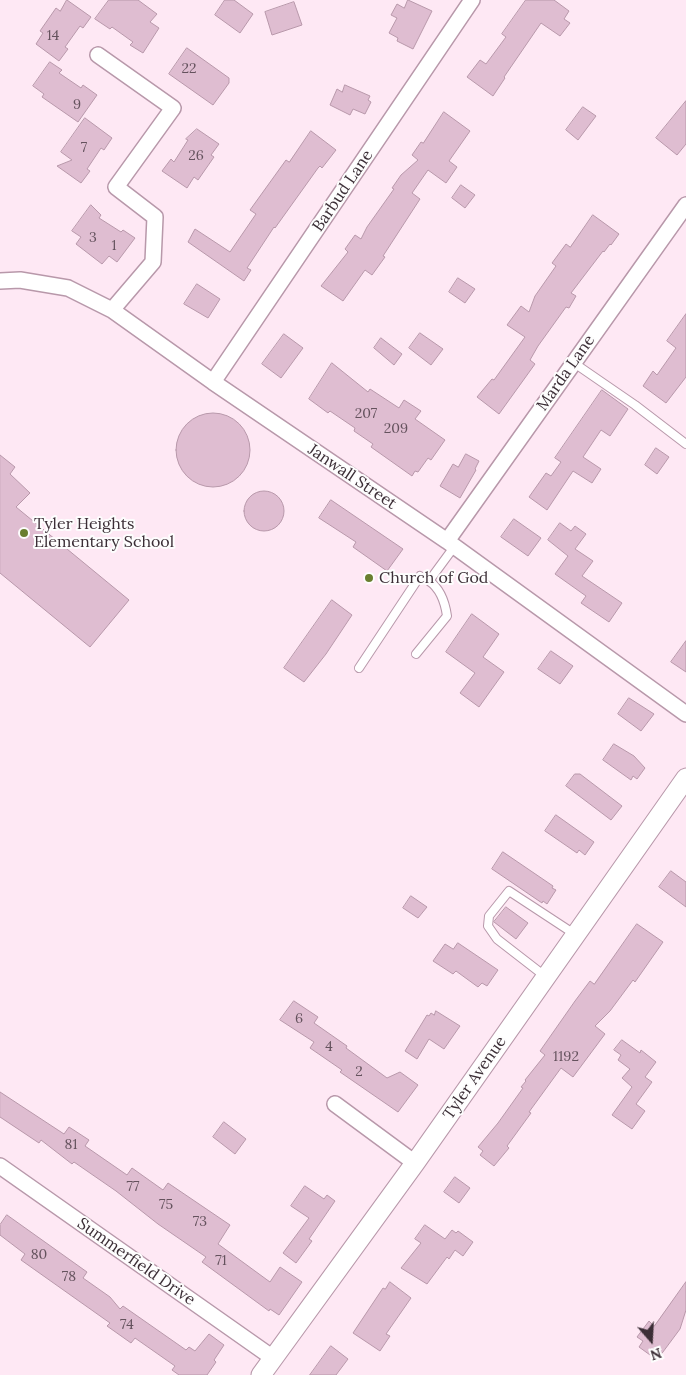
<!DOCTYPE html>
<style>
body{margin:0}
#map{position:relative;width:686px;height:1375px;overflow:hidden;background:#fee8f4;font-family:Lora,serif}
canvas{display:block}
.north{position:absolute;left:626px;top:1315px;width:50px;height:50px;-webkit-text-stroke:4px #fdfdfd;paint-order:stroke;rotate:161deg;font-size:14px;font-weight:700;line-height:20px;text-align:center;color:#3b2e36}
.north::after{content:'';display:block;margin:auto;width:18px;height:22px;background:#3b2e36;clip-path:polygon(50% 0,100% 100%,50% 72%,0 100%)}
</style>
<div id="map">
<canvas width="686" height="1375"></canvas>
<div class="north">N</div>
</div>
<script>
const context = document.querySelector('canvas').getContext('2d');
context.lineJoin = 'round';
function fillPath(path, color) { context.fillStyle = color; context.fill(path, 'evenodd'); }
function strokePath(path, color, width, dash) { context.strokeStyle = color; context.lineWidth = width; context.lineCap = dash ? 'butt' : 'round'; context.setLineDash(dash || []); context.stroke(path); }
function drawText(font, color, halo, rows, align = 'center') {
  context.font = font + ' Lora,serif'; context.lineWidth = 4; context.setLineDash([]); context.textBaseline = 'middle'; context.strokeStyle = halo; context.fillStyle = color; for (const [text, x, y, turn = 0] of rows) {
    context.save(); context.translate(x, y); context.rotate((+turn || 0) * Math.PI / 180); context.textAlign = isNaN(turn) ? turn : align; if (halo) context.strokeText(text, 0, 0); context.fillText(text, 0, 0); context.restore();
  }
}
const building = new Path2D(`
 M67 0 91 17 83 28 80 26 65 47 68 49 59 61 36 44 43 33 40 31 56 8 60 11Z
 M109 0H138L157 14 150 22 159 28 143 53 130 45 133 42 112 27 110 29 95 19Z
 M225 0H234L253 14 240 33 215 15Z
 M408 0 432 11 413 49 397 41 398 38 389 33 397 18 391 15 397 4 404 8Z
 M526 0H554L569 11 564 19 570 23 560 36 541 23 504 77 505 78 493 96 467 77 480 60 486 64 506 37 502 34Z
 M294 2 302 25 272 35 265 12Z
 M187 48 229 78V83L213 105 169 74Z
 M50 62 62 70 59 73 81 88 83 85 97 95 78 122 42 97 44 94 33 86Z
 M345 85 370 96 368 100 371 102 365 114 353 109 350 115 330 105 337 89 342 92Z
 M686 101V144L677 155 656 138Z
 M583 107 596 116 578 140 566 130Z
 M444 112 470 131 449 161 457 167 446 183 428 170 412 193 420 199 383 256 385 257 372 275 365 270 343 301 321 286 348 252 345 249 355 235 361 239 367 227 394 189 392 188 401 175 418 160 412 155 421 142 423 143Z
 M85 118 112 138 104 150 101 148 87 169 90 171 81 183 57 166 72 160 61 152Z
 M197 129 219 144 211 155 214 157 198 180 194 177 187 188 162 171 171 159 174 162 188 140 186 139Z
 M311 131 336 150 322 168 320 166 318 168 275 228 274 227 247 268 251 270 244 281 188 242 195 229 230 252 256 214 250 210 286 160 289 162Z
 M461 185 475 195 465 208 452 198Z
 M91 205 101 215 99 218 121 232 123 230 135 238 117 262 109 256 102 264 76 244 81 237 72 231Z
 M593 215 619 234 611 245 610 244 604 252 603 251 571 293 576 296 569 308 566 307 538 346 530 360 535 364 499 414 477 397 492 379 494 380 525 337 507 325 521 306 529 312 535 296 556 266 552 263 566 244 570 247Z
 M458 278 475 289 465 303 449 292Z
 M197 284 220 299 208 318 184 304Z
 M686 314V377L666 403 643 386 653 371 657 375 676 348 667 341Z
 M420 333 443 349 431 365 409 348Z
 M284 334 303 348 281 378 262 364Z
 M381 338 402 354 394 365 374 348Z
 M332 363 368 392 370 389 399 408 404 400 421 411 415 419 445 440 431 460 428 458 418 472 415 471 412 476 371 447 373 444 354 431 355 428 330 411 328 413 309 399Z
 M602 390 628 409 610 436 601 430 583 457 601 469 592 483 573 471 547 510 529 497 546 473 551 476 561 462 555 458Z
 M176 450a37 37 0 1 1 74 0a37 37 0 1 1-74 0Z
 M656 448 669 457 657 474 645 465Z
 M466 454 479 461 475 469 476 470 460 498 440 486 453 464 458 467Z
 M0 455 15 467 10 474 30 493 16 507 129 600 90 647 0 573Z
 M244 511a20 20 0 1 1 40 0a20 20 0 1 1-40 0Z
 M331 500 403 549 387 571 353 547 356 542 319 518Z
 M514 519 541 538 528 556 501 537Z
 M560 523 571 531 575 526 586 534 575 549 593 561 582 576 622 603 609 622 581 603 586 596 555 574 568 556 548 540Z
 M332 600 352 615 326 654 304 682 284 668Z
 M472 614 499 634 483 657 504 672 479 707 460 693 475 673 446 652Z
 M686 641V672L671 662Z
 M551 651 573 666 560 684 538 669Z
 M629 698 654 714 641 731 618 714Z
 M614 744 634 756 645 768 637 779 633 776 631 780 603 760Z
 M575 774H580L622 806 611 820 566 786Z
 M556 815 594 842 585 855 579 850 577 853 545 831Z
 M503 852 553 886 552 888 556 890 547 904 543 901 542 903 492 869Z
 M671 871 686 882V907L659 887Z
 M411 896 427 907 418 918 403 908Z
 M506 907 528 923 516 939 494 922Z
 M637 924 663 942 635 982 633 980 610 1011 595 1026 605 1034 573 1077 561 1068 529 1112 531 1113 507 1146 509 1148 494 1166 480 1155 483 1151 478 1147 498 1123 523 1088 521 1087 526 1081 525 1080 545 1055 540 1051 575 1001 590 981 594 984Z
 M458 943 498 970 487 986 482 983 478 987 456 971 453 974 433 961 445 944 453 949Z
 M294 1001 318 1017 314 1023 347 1046 346 1048 387 1078 400 1072 418 1085 398 1112 340 1072 342 1070 310 1048 314 1042 280 1020Z
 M436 1011 460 1026 444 1049 429 1039 417 1059 405 1051 427 1015 429 1016 431 1013 434 1015Z
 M622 1040 640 1053 641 1050 656 1062 645 1077 652 1082 636 1104 645 1111 632 1129 612 1115 632 1087 622 1078 630 1069 618 1060 621 1055 614 1050Z
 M0 1092 64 1134 69 1127 89 1140 85 1146 127 1175 132 1168 163 1190 168 1183 230 1225 218 1244 270 1282 280 1267 302 1282 279 1315 270 1309 269 1311 202 1262 206 1257 158 1224 116 1191 74 1162 72 1164 41 1140 39 1143 0 1117Z
 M224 1122 246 1139 235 1154 213 1137Z
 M455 1177 470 1188 459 1203 444 1192Z
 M305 1186 324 1199 327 1195 335 1201 309 1239 312 1241 296 1263 283 1253 309 1218 291 1206Z
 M7 1215 87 1272 83 1278 110 1297 120 1309 123 1306 186 1350 189 1347 195 1351 209 1334 224 1345 214 1360 216 1362 207 1375H179L172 1370 175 1366 135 1338 131 1343 107 1326 110 1323 21 1260 25 1254 0 1235V1225Z
 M425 1225 445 1239 452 1230 456 1233 458 1231 473 1242 463 1256 455 1250 449 1259 447 1257 427 1284 401 1268 421 1243 415 1239Z
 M390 1282 411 1298 386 1334 390 1336 380 1351 353 1333 383 1288 385 1289Z
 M686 1282V1310L680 1329 657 1360 639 1347 643 1341 637 1337 649 1321 654 1326Z
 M331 1346 348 1359 336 1375H310Z`);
fillPath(building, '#dfbdd1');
strokePath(building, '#b898aa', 1);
const service = new Path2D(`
 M574 363 635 405 686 444
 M416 654 447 616C445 602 441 589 429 581
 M359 668 420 576 429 581 454 547
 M546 977 497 939 488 926 489 916 509 891 576 935`);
const minor = new Path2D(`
 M98 55 173 108 116 187 155 217 153 262 112 310
 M0 281 20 280 68 288 112 310 213 382 447 541 686 714
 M213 382 472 0
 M447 541 686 205
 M335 1104 415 1163
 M0 1166 273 1358`);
const tertiary = new Path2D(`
 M261 1375 415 1163 686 778`);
strokePath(service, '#b898aa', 10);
strokePath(minor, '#b898aa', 18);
strokePath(tertiary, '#b898aa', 21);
strokePath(service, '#fff', 8);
strokePath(minor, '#fff', 15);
strokePath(tertiary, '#fff', 19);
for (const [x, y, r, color] of [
 [24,533,5,"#697e2f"],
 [369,578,5,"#697e2f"]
]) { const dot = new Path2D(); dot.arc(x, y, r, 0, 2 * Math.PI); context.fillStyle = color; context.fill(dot); strokePath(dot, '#fdfdfd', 2); }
drawText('14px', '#64525d', null, [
 ["14",53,36],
 ["22",189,69],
 ["9",77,105],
 ["7",84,148],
 ["26",196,156],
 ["3",93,238],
 ["1",114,246],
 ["207",366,414],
 ["209",396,429],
 ["6",299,1019],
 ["4",329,1047],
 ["1192",566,1057],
 ["2",359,1072],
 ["81",71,1145],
 ["77",133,1187],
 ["75",166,1205],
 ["73",200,1222],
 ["80",39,1255],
 ["71",221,1261],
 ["78",69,1277],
 ["74",127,1325]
]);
drawText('16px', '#3b2e36', '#fdfdfd', [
 ["Barbud Lane",343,191,-56],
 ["Marda Lane",566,373,-55],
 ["Janwall Street",352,477,34],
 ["Tyler Avenue",475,1078,-55],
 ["Summerfield Drive",136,1262,35]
]);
drawText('16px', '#3b2e36', '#fdfdfd', [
 ["Tyler Heights",34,524],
 ["Elementary School",34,542],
 ["Church of God",379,578]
], 'left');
</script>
